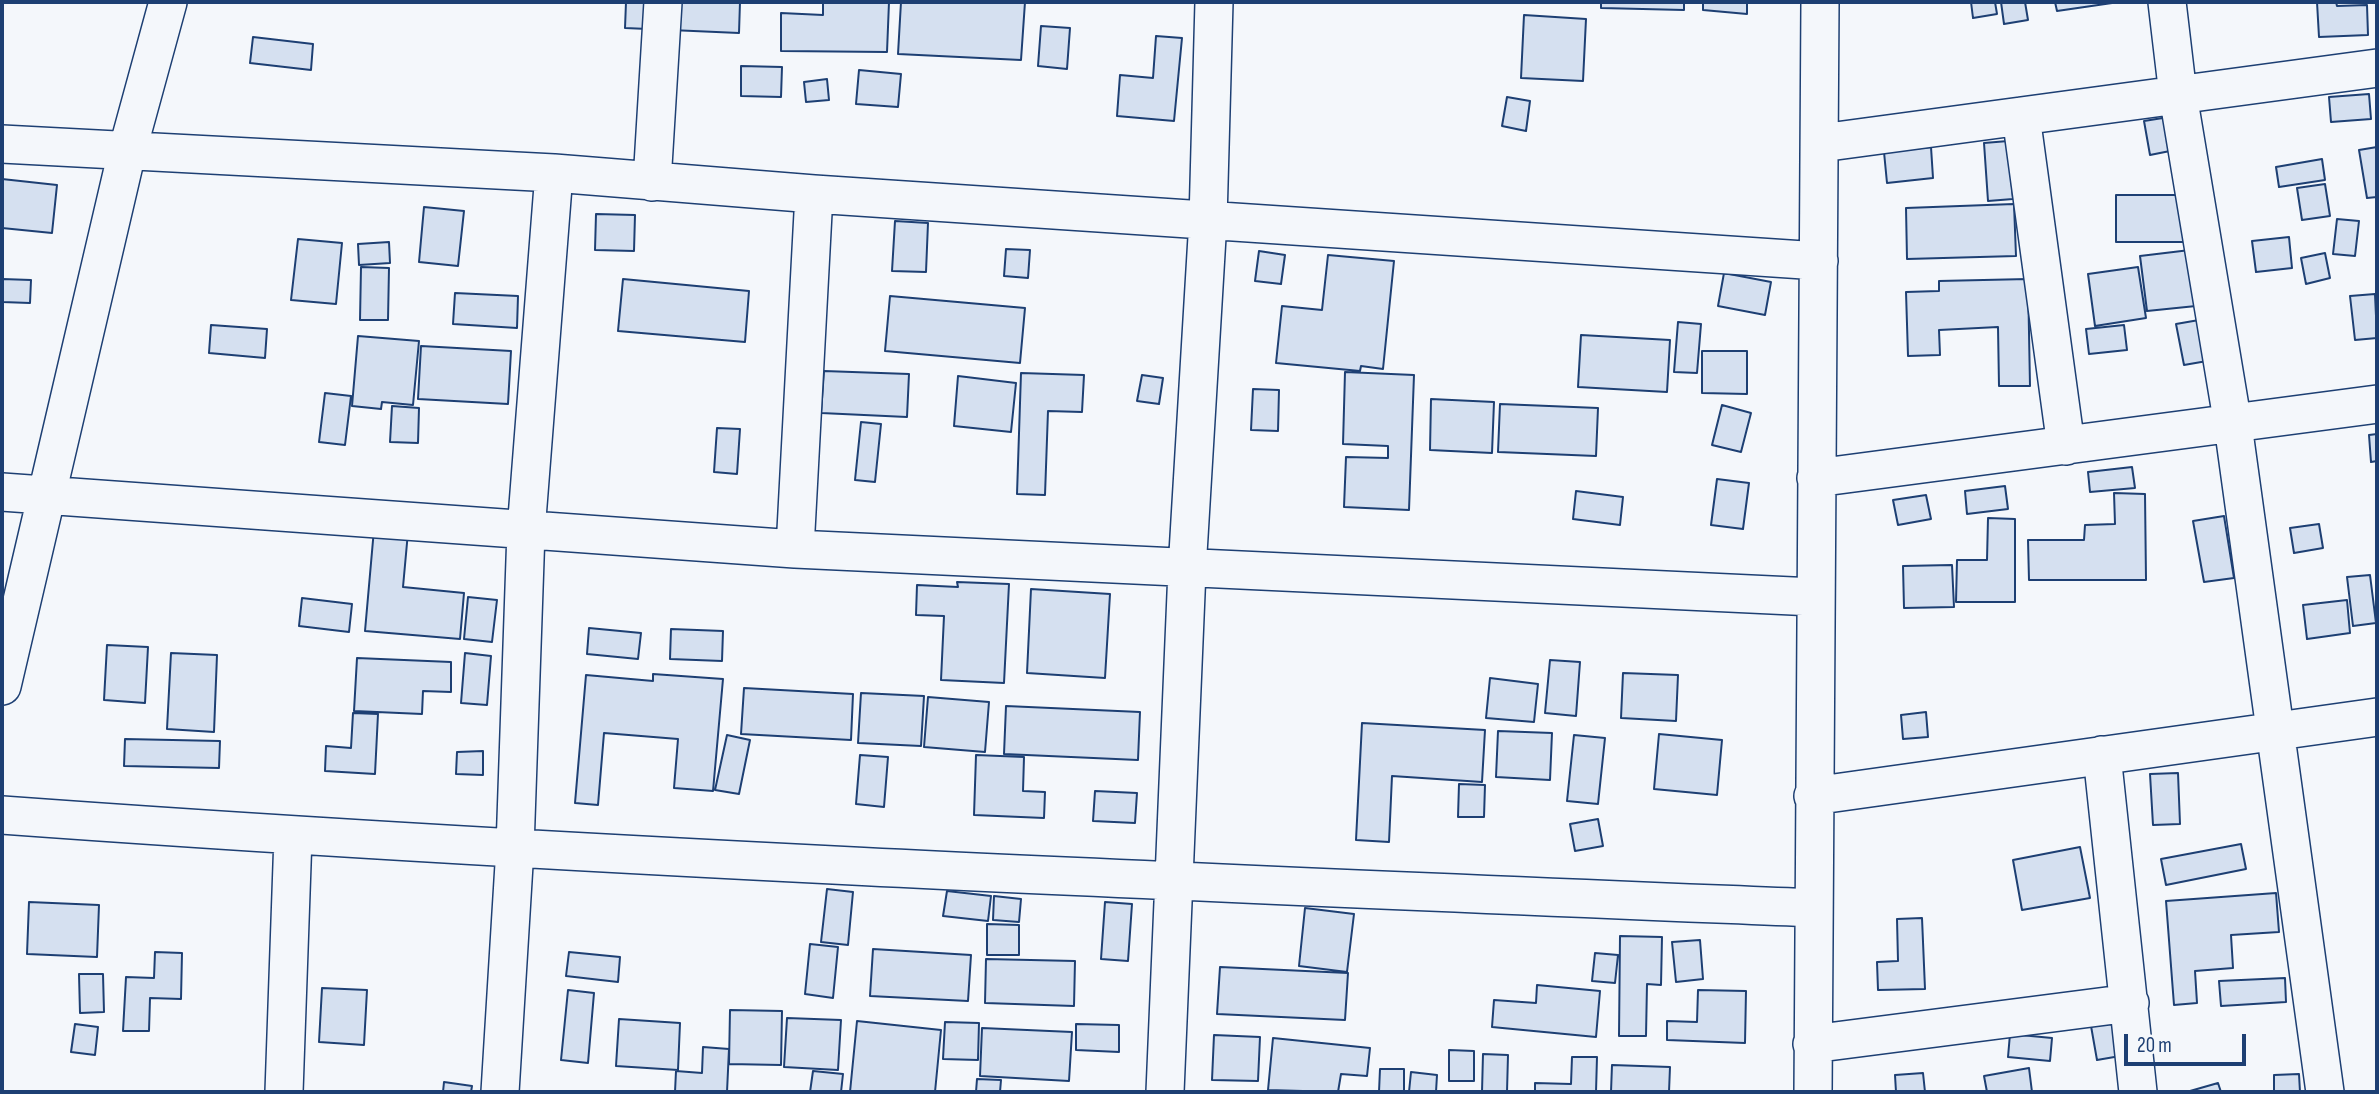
<!DOCTYPE html>
<style>
body{margin:0}
#map{position:relative;width:2379px;height:1094px;overflow:hidden;background:#f4f7fb;font-family:"Sofia Sans Condensed",sans-serif}
canvas{display:block}
.frame{position:absolute;inset:0;border:4px solid #1d3f73;pointer-events:none}
.scale{position:absolute;left:2124px;top:1034px;width:122px;height:32px;box-sizing:border-box;border:4px solid #1d3f73;border-top:0;padding-left:9px;font-size:21px;line-height:24px;white-space:nowrap;color:#1d3f73;-webkit-text-stroke:5px #f4f7fb;paint-order:stroke}
</style>
<div id="map">
<canvas width="2379" height="1094"></canvas>
<div class="frame"></div>
<div class="scale">20 m</div>
</div>
<script>
const context = document.querySelector('canvas').getContext('2d');
context.lineJoin = 'round';
function fillPath(path, color) { context.fillStyle = color; context.fill(path, 'evenodd'); }
function strokePath(path, color, width, dash) { context.strokeStyle = color; context.lineWidth = width; context.lineCap = dash ? 'butt' : 'round'; context.setLineDash(dash || []); context.stroke(path); }
const building = new Path2D(`
 M626 2H740L739 33 625 28Z
 M823 2H889L887 52 781 51V13L823 15Z
 M901 2H1025L1021 60 898 54Z
 M1601 2H1684V10L1601 8Z
 M1703 2H1747V14L1703 10Z
 M1971 2H1995L1997 14 1973 18Z
 M2001 2H2025L2028 20 2004 24Z
 M2055 2H2119L2057 11Z
 M2317 2H2336L2337 6 2367 5 2368 35 2319 37Z
 M1524 15 1586 19 1583 81 1521 78Z
 M1041 26 1070 28 1067 69 1038 66Z
 M1156 36 1182 38 1174 121 1117 116 1120 75 1153 78Z
 M253 37 313 44 311 70 250 63Z
 M741 66 782 67 781 97 741 96Z
 M859 70 901 74 898 107 856 104Z
 M827 79 829 100 806 102 804 82Z
 M2369 94 2371 119 2331 122 2329 97Z
 M1507 97 1530 101 1526 131 1502 126Z
 M2169 117 2175 150 2150 155 2144 121Z
 M2008 141 2013 199 1988 201 1984 143Z
 M1931 147 1933 178 1887 183 1884 152Z
 M2377 147V197L2367 198 2359 150Z
 M2322 159 2325 180 2279 187 2276 167Z
 M2 179 57 185 52 233 2 228Z
 M2325 184 2330 216 2302 220 2297 188Z
 M2116 195H2185V242H2116Z
 M2014 204 2016 256 1907 259 1906 208Z
 M424 207 464 211 458 266 419 262Z
 M596 214 635 215 634 251 595 250Z
 M2337 219 2359 221 2355 256 2333 254Z
 M895 221 928 223 926 272 892 271Z
 M2289 237 2292 268 2256 272 2252 241Z
 M298 239 342 243 336 304 291 300Z
 M389 242 390 263 359 265 358 244Z
 M1006 249 1030 250 1028 278 1004 276Z
 M2190 250 2196 306 2147 311 2140 256Z
 M1259 251 1285 255 1281 284 1255 281Z
 M2325 253 2330 278 2306 284 2301 258Z
 M1328 255 1394 261 1383 369 1361 366 1360 371 1276 363 1282 306 1322 310Z
 M361 267 389 268 388 320H360Z
 M2138 267 2146 318 2095 326 2088 274Z
 M1724 273 1771 282 1765 315 1718 306Z
 M2 279 31 280 30 303 2 302Z
 M623 279 749 291 745 342 618 331Z
 M2028 279 2030 386H1999L1998 327 1939 330 1940 355 1908 356 1906 292 1939 291V281Z
 M455 293 518 296 517 328 453 324Z
 M2375 294 2377 338 2355 340 2350 296Z
 M890 296 1025 308 1020 363 885 351Z
 M2199 320 2207 361 2184 365 2176 324Z
 M1678 322 1701 324 1697 373 1674 372Z
 M211 325 267 329 265 358 209 353Z
 M2124 325 2127 350 2089 354 2086 329Z
 M1581 335 1670 340 1667 392 1578 387Z
 M358 336 419 341 413 405 382 402 381 409 352 406Z
 M421 346 511 351 508 404 418 399Z
 M1702 351H1747V394L1702 393Z
 M824 371 909 374 907 417 821 413Z
 M1345 372 1414 375 1409 510 1344 507 1346 457 1388 458V446L1343 444Z
 M1021 373 1084 375 1082 412 1048 411 1045 495 1017 494Z
 M1142 375 1163 378 1159 404 1137 401Z
 M958 376 1016 383 1011 432 954 426Z
 M1253 389 1279 390 1278 431 1251 430Z
 M325 393 351 396 345 445 319 442Z
 M1431 399 1494 402 1492 453 1430 450Z
 M1500 404 1598 408 1596 456 1498 452Z
 M1722 405 1751 413 1741 452 1712 445Z
 M392 406 419 408 418 443 390 442Z
 M861 422 881 424 875 482 855 480Z
 M717 428 740 429 737 474 714 472Z
 M2377 434V461L2371 462 2369 435Z
 M2132 467 2135 488 2090 492 2088 472Z
 M1717 479 1749 483 1743 529 1711 525Z
 M2005 486 2008 509 1967 514 1965 491Z
 M1576 491 1623 497 1620 525 1573 519Z
 M2114 493 2145 494 2146 580H2029L2028 540H2084L2085 525 2115 524Z
 M1926 495 1931 519 1898 525 1893 500Z
 M2224 516 2234 578 2204 582 2193 521Z
 M1988 518 2015 519V602H1956L1957 560H1987Z
 M2319 524 2323 548 2294 553 2290 528Z
 M374 529 408 532 403 587 464 593 460 639 365 631Z
 M1952 565 1954 607 1904 608 1903 566Z
 M2370 575 2376 623 2353 626 2347 577Z
 M957 582 1009 584 1004 683 941 680 944 616 916 615 917 585 958 587Z
 M1031 589 1110 594 1105 678 1027 673Z
 M468 597 497 600 492 642 464 639Z
 M302 598 352 604 349 632 299 626Z
 M2347 600 2350 633 2307 639 2303 605Z
 M589 628 641 633 638 659 587 654Z
 M671 629 723 631 722 661 670 659Z
 M107 645 148 647 145 703 104 700Z
 M171 653 217 655 214 732 167 729Z
 M465 653 491 656 487 705 461 703Z
 M357 658 451 662V692L423 691 422 714 354 711Z
 M1550 660 1580 662 1576 716 1545 713Z
 M1623 673 1678 675 1676 721 1621 718Z
 M653 674 723 679 713 791 674 788 678 739 604 733 598 805 575 803 586 675 653 681Z
 M1490 678 1538 684 1534 722 1486 718Z
 M744 688 853 694 851 740 741 734Z
 M861 693 924 696 921 746 858 743Z
 M928 697 989 702 985 752 924 747Z
 M1006 706 1140 712 1138 760 1004 754Z
 M1926 712 1928 737 1903 739 1901 715Z
 M353 713 378 714 375 774 325 771 326 746 351 748Z
 M1362 723 1485 730 1482 782 1392 776 1389 842 1356 840Z
 M1498 731 1552 733 1550 780 1496 777Z
 M1659 734 1722 740 1717 795 1654 789Z
 M727 735 750 740 739 794 715 790Z
 M1574 735 1605 738 1598 804 1567 801Z
 M125 739 220 741 219 768 124 766Z
 M483 751V775L456 774 457 752Z
 M860 755 888 757 884 807 856 804Z
 M976 755 1024 757 1023 791 1045 792 1044 818 974 815Z
 M2178 773 2180 824 2153 825 2150 774Z
 M1459 784 1485 785 1484 817H1458Z
 M1095 791 1137 793 1135 823 1093 821Z
 M1598 819 1603 846 1575 851 1570 824Z
 M2241 844 2246 869 2166 885 2161 859Z
 M2080 847 2090 898 2022 910 2013 860Z
 M827 889 853 892 848 945 821 942Z
 M947 891 991 896 988 921 943 916Z
 M2276 893 2279 932 2231 935 2233 968 2195 971 2197 1003 2174 1005 2166 901Z
 M994 896 1021 899 1019 922 993 920Z
 M29 902 99 905 97 957 27 954Z
 M1105 902 1132 904 1128 961 1101 959Z
 M1305 908 1354 914 1347 972 1299 966Z
 M1922 918 1925 989 1878 990 1877 962 1898 961 1897 919Z
 M987 924 1019 925V955H987Z
 M1620 936 1662 937 1661 985 1647 984 1646 1036H1619Z
 M1700 940 1703 979 1676 982 1672 942Z
 M810 944 838 947 833 998 805 994Z
 M873 949 971 955 968 1001 870 996Z
 M155 952 182 953 181 999 150 998 149 1031H123L126 977 154 978Z
 M569 952 620 957 618 982 566 976Z
 M1595 953 1618 955 1615 983 1592 981Z
 M986 959 1075 961 1074 1006 985 1003Z
 M1220 967 1348 973 1345 1020 1217 1014Z
 M79 974H103L104 1012 80 1013Z
 M2285 978 2286 1002 2221 1006 2219 981Z
 M1537 985 1600 991 1596 1037 1492 1027 1494 1000 1536 1003Z
 M322 988 367 990 364 1045 319 1042Z
 M568 990 594 993 588 1063 561 1060Z
 M1698 990 1746 991 1745 1043 1667 1040V1021L1697 1022Z
 M730 1010 782 1011 781 1065 729 1064Z
 M787 1018 841 1020 838 1070 784 1067Z
 M619 1019 680 1023 678 1070 616 1066Z
 M857 1021 941 1030 935 1092H850Z
 M2120 1021 2126 1055 2097 1060 2091 1026Z
 M945 1022 979 1023 978 1060 943 1059Z
 M75 1024 98 1027 95 1055 71 1052Z
 M1076 1024 1119 1025V1052L1076 1050Z
 M982 1028 1072 1032 1069 1081 980 1076Z
 M2010 1034 2052 1038 2050 1061 2008 1057Z
 M1214 1035 1260 1037 1258 1081 1212 1080Z
 M1273 1038 1370 1048 1367 1076 1341 1074 1338 1092 1268 1090Z
 M703 1047 729 1049 727 1092H675L676 1071 702 1073Z
 M1449 1050 1474 1051V1081H1449Z
 M1483 1054 1508 1055 1507 1092H1482Z
 M1572 1057H1597L1596 1092H1535V1083L1571 1084Z
 M1612 1065 1670 1067 1669 1092H1611Z
 M2029 1068 2032 1092H1987L1984 1076Z
 M1380 1069H1404V1092H1379Z
 M813 1071 843 1074 841 1092H810Z
 M1411 1072 1437 1075 1436 1092H1409Z
 M1923 1073 1925 1092H1896L1895 1075Z
 M2299 1074 2300 1092H2274V1075Z
 M977 1079 1001 1080 1000 1092H976Z
 M444 1082 472 1086 471 1092H443Z
 M2218 1083 2221 1092H2190V1091Z`);
fillPath(building, '#d5e0f0');
strokePath(building, '#1d3f73', 2);
const minor = new Path2D(`
 M2167 2 2178 95 2233 425 2325 1092
 M2021 116 2066 446
 M1821 143 2377 68
 M2 144 554 173 814 194 1819 261
 M652 182 663 2
 M1816 478 2377 404
 M2 492 795 549 1814 597
 M795 549 814 194
 M2 686 127 152 168 2
 M2102 755 2138 1092
 M1813 796 2377 717
 M2 815C605 859 1210 883 1814 908
 M1812 1044 2130 1003
 M284 1092 293 836
 M500 1092 515 848 526 531 554 173
 M1165 1092 1187 570 1208 220 1214 2
 M1813 1092 1820 2`);
strokePath(minor, '#1d3f73', 40);
strokePath(minor, '#f4f7fb', 37);
</script>
